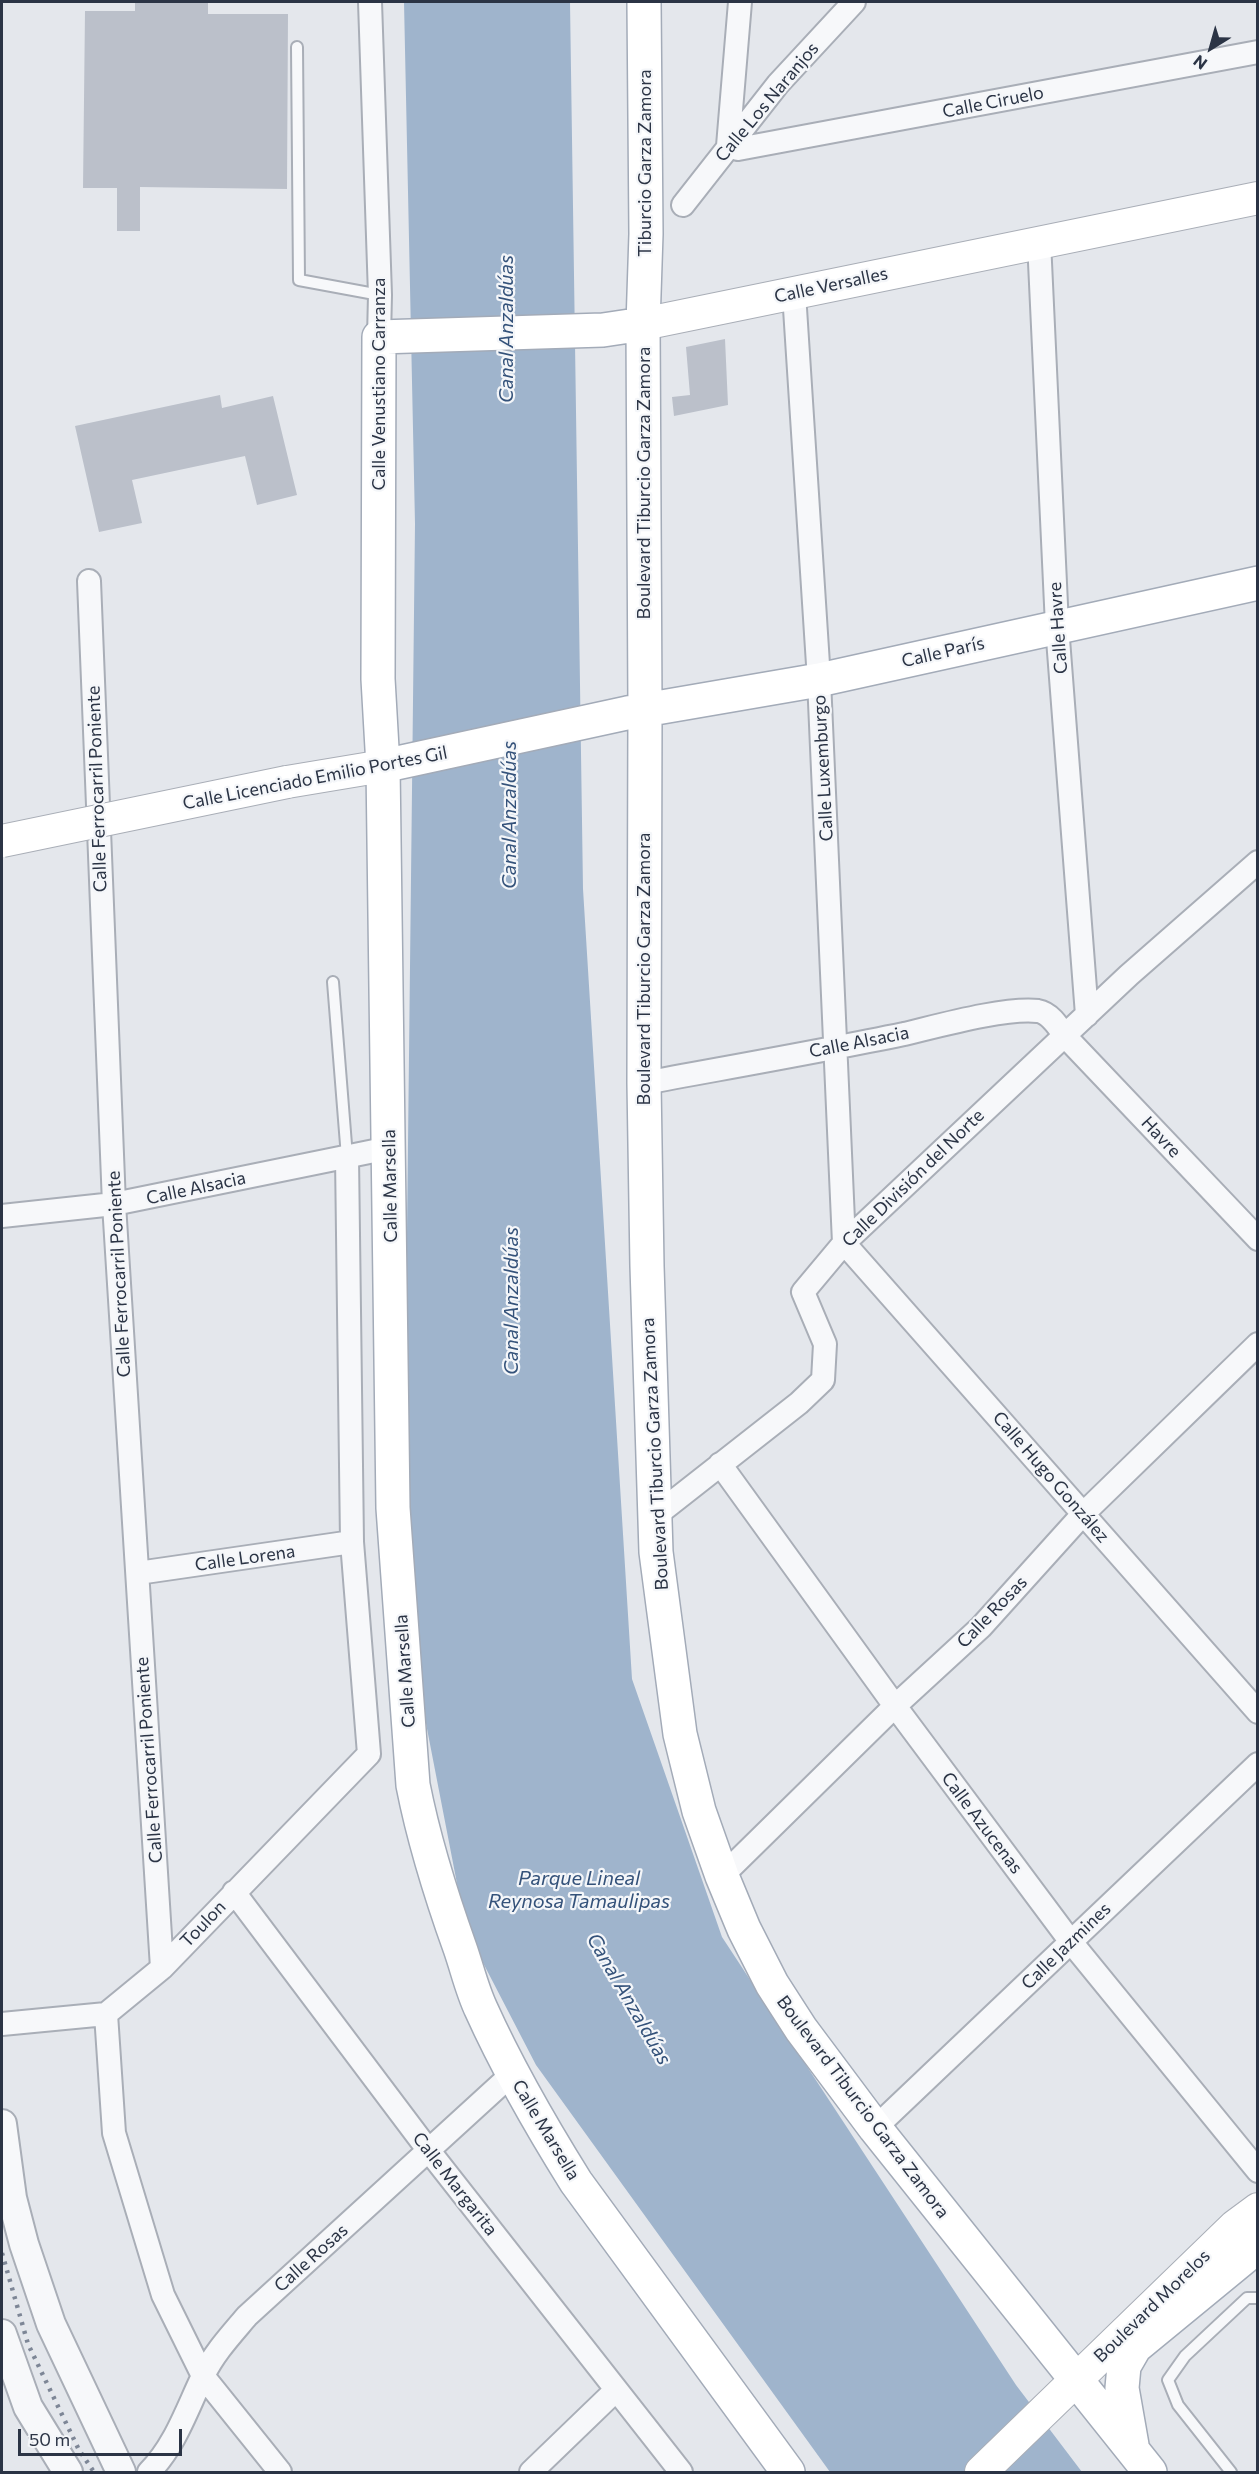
<!DOCTYPE html>
<meta charset="utf-8">
<style>
body{margin:0}
#map{position:relative;width:1259px;height:2474px;overflow:hidden;background:#e4e7ec;font-family:Commissioner,sans-serif}
canvas{display:block}
.frame{position:absolute;inset:0;border:3px solid #2b3445;pointer-events:none}
.north{position:absolute;left:1181px;top:18px;width:60px;height:60px;-webkit-text-stroke:4px #f4f6f9;paint-order:stroke;rotate:217deg;font-size:16px;font-weight:700;line-height:24px;text-align:center;color:#2b3445}
.north::after{content:'';display:block;margin:auto;width:21px;height:27px;background:#2b3445;clip-path:polygon(50% 0,100% 100%,50% 72%,0 100%)}
.scale{position:absolute;left:18px;top:2429px;width:164px;height:27px;box-sizing:border-box;border:3px solid #2b3445;border-top:0;padding-left:8px;font-size:18px;line-height:21px;white-space:nowrap;color:#2b3445;-webkit-text-stroke:4px #f4f6f9;paint-order:stroke}
</style>
<div id="map">
<canvas width="1259" height="2474"></canvas>
<div class="frame"></div>
<div class="north">N</div>
<div class="scale">50 m</div>
</div>
<script>
const context = document.querySelector('canvas').getContext('2d');
context.lineJoin = 'round';
function fillPath(path, color) { context.fillStyle = color; context.fill(path, 'evenodd'); }
function strokePath(path, color, width, dash) { context.strokeStyle = color; context.lineWidth = width; context.lineCap = dash ? 'butt' : 'round'; context.setLineDash(dash || []); context.stroke(path); }
function drawText(font, color, halo, rows, align = 'center') {
  context.font = font + ' Commissioner,sans-serif'; context.lineWidth = 4.5; context.setLineDash([]); context.textBaseline = 'middle'; context.strokeStyle = halo; context.fillStyle = color; for (const [text, x, y, turn = 0] of rows) {
    context.save(); context.translate(x, y); context.rotate((+turn || 0) * Math.PI / 180); context.textAlign = isNaN(turn) ? turn : align; if (halo) context.strokeText(text, 0, 0); context.fillText(text, 0, 0); context.restore();
  }
}
fillPath(new Path2D(`
 M404 2H570L583 889 632 1679 722 1937 1016 2385 1082 2472H830L536 2065 466 1930 417 1677 404 1497 415 524Z`), '#9fb4cc');
fillPath(new Path2D(`
 M135 2H208V14H288L287 189 140 187V231H117V188H83L85 11H135Z
 M725 339 728 405 674 416 672 397 690 395 686 347Z
 M220 395 222 408 273 396 297 495 257 505 245 456 132 480 142 523 99 532 75 426Z`), '#bbc0ca');
const service = new Path2D(`
 M297 47 299 280 380 295
 M333 982 347 1157
 M1231 2472 1178 2405 1168 2380 1185 2356 1247 2298H1258`);
const minor = new Path2D(`
 M370 2 380 295 379 337
 M740 2 728 146 738 149 1258 52
 M683 205 778 84 854 2
 M1039 241 1057 626 1087 1015
 M794 293 819 680 844 1243
 M89 581 114 1204 162 1968
 M644 1083C730 1067 817 1052 904 1034 938 1026 1006 1007 1038 1011 1050 1013 1058 1026 1064 1035L1258 1239
 M2 1216 114 1204 389 1148
 M844 1243 1258 1712
 M720 1464 895 1706 1071 1942 1258 2171
 M655 1516 799 1403 823 1380 825 1344 803 1292 844 1243 1129 975 1258 862
 M138 1573 352 1542
 M722 1876 895 1706 981 1627 1083 1514 1258 1344
 M234 1892 429 2151 681 2472
 M106 2014 114 2133 163 2295 203 2376 280 2472
 M2 2024 106 2014 162 1968 369 1754 352 1542 347 1157
 M875 2128 1258 1764
 M149 2472C175 2446 187 2409 203 2376 214 2353 231 2335 247 2316L512 2074
 M531 2472 615 2391`);
const tertiary = new Path2D(`
 M2 2124 12 2198 24 2244 51 2324 121 2472
 M2 2334 28 2407 68 2472`);
const secondary = new Path2D(`
 M643 324 1258 198
 M287 782 383 766
 M981 2472 1235 2226 1258 2209`);
const primary = new Path2D(`
 M644 2 646 234 643 324 645 709 644 1083 647 1266 656 1552 680 1734 699 1811 722 1876 744 1929 772 1984 801 2029 875 2128 1150 2472
 M643 324 603 330 379 337 378 679 383 766 393 1508 413 1785C424 1841 441 1895 460 1948 467 1968 472 1990 481 2009 508 2069 541 2126 576 2182L788 2472
 M383 766 627 713 819 680 1258 583
 M1132 2445 1122 2388 1124 2366 1135 2347 1258 2246`);
strokePath(service, '#a9aeb7', 14);
strokePath(minor, '#a9aeb7', 26);
strokePath(tertiary, '#a9aeb7', 32);
strokePath(secondary, '#a9aeb7', 34);
strokePath(primary, '#a3abb8', 36);
strokePath(service, '#f7f8fa', 10);
strokePath(minor, '#f7f8fa', 22);
strokePath(tertiary, '#f7f8fa', 28);
strokePath(secondary, '#fff', 32);
strokePath(primary, '#fff', 33);
strokePath(new Path2D(`
 M2 2253 28 2344 79 2450 94 2472`), '#7d8696', 4.5, [3, 6]);
const secondaryBridge = new Path2D(`
 M2 841 287 782`);
strokePath(secondaryBridge, '#a9aeb7', 34, []);
strokePath(secondaryBridge, '#fff', 32);
drawText('18px', '#2b3445', '#f4f6f9', [
 ["Calle Los Naranjos",767,102,-50],
 ["Calle Ciruelo",993,102,-11],
 ["Tiburcio Garza Zamora",645,163,-90],
 ["Calle Versalles",831,285,-12],
 ["Calle Venustiano Carranza",379,384,-90],
 ["Boulevard Tiburcio Garza Zamora",644,483,-90],
 ["Calle Havre",1058,628,-94],
 ["Calle París",943,652,-13],
 ["Calle Luxemburgo",823,768,-93],
 ["Calle Licenciado Emilio Portes Gil",315,778,-11],
 ["Calle Ferrocarril Poniente",97,789,-92],
 ["Boulevard Tiburcio Garza Zamora",644,969,-90],
 ["Calle Alsacia",859,1042,-11],
 ["Havre",1161,1137,47],
 ["Calle División del Norte",913,1178,-44],
 ["Calle Marsella",390,1186,-91],
 ["Calle Alsacia",196,1188,-12],
 ["Calle Ferrocarril Poniente",119,1274,-93],
 ["Boulevard Tiburcio Garza Zamora",655,1454,-93],
 ["Calle Hugo González",1051,1477,49],
 ["Calle Lorena",245,1558,-8],
 ["Calle Rosas",992,1612,-46],
 ["Calle Marsella",405,1671,-94],
 ["Calle Ferrocarril Poniente",149,1760,-94],
 ["Calle Azucenas",982,1823,53],
 ["Toulon",203,1924,-46],
 ["Calle Jazmines",1066,1946,-44],
 ["Boulevard Tiburcio Garza Zamora",863,2107,53],
 ["Calle Marsella",546,2130,59],
 ["Calle Margarita",455,2184,52],
 ["Calle Rosas",311,2258,-42],
 ["Boulevard Morelos",1152,2306,-44]
]);
drawText('italic 20px', '#34527a', '#f4f6f9', [
 ["Canal Anzaldúas",506,329,-90],
 ["Canal Anzaldúas",509,815,-90],
 ["Canal Anzaldúas",511,1301,-90],
 ["Parque Lineal",579,1878],
 ["Reynosa Tamaulipas",579,1901],
 ["Canal Anzaldúas",629,1999,60]
]);
</script>
